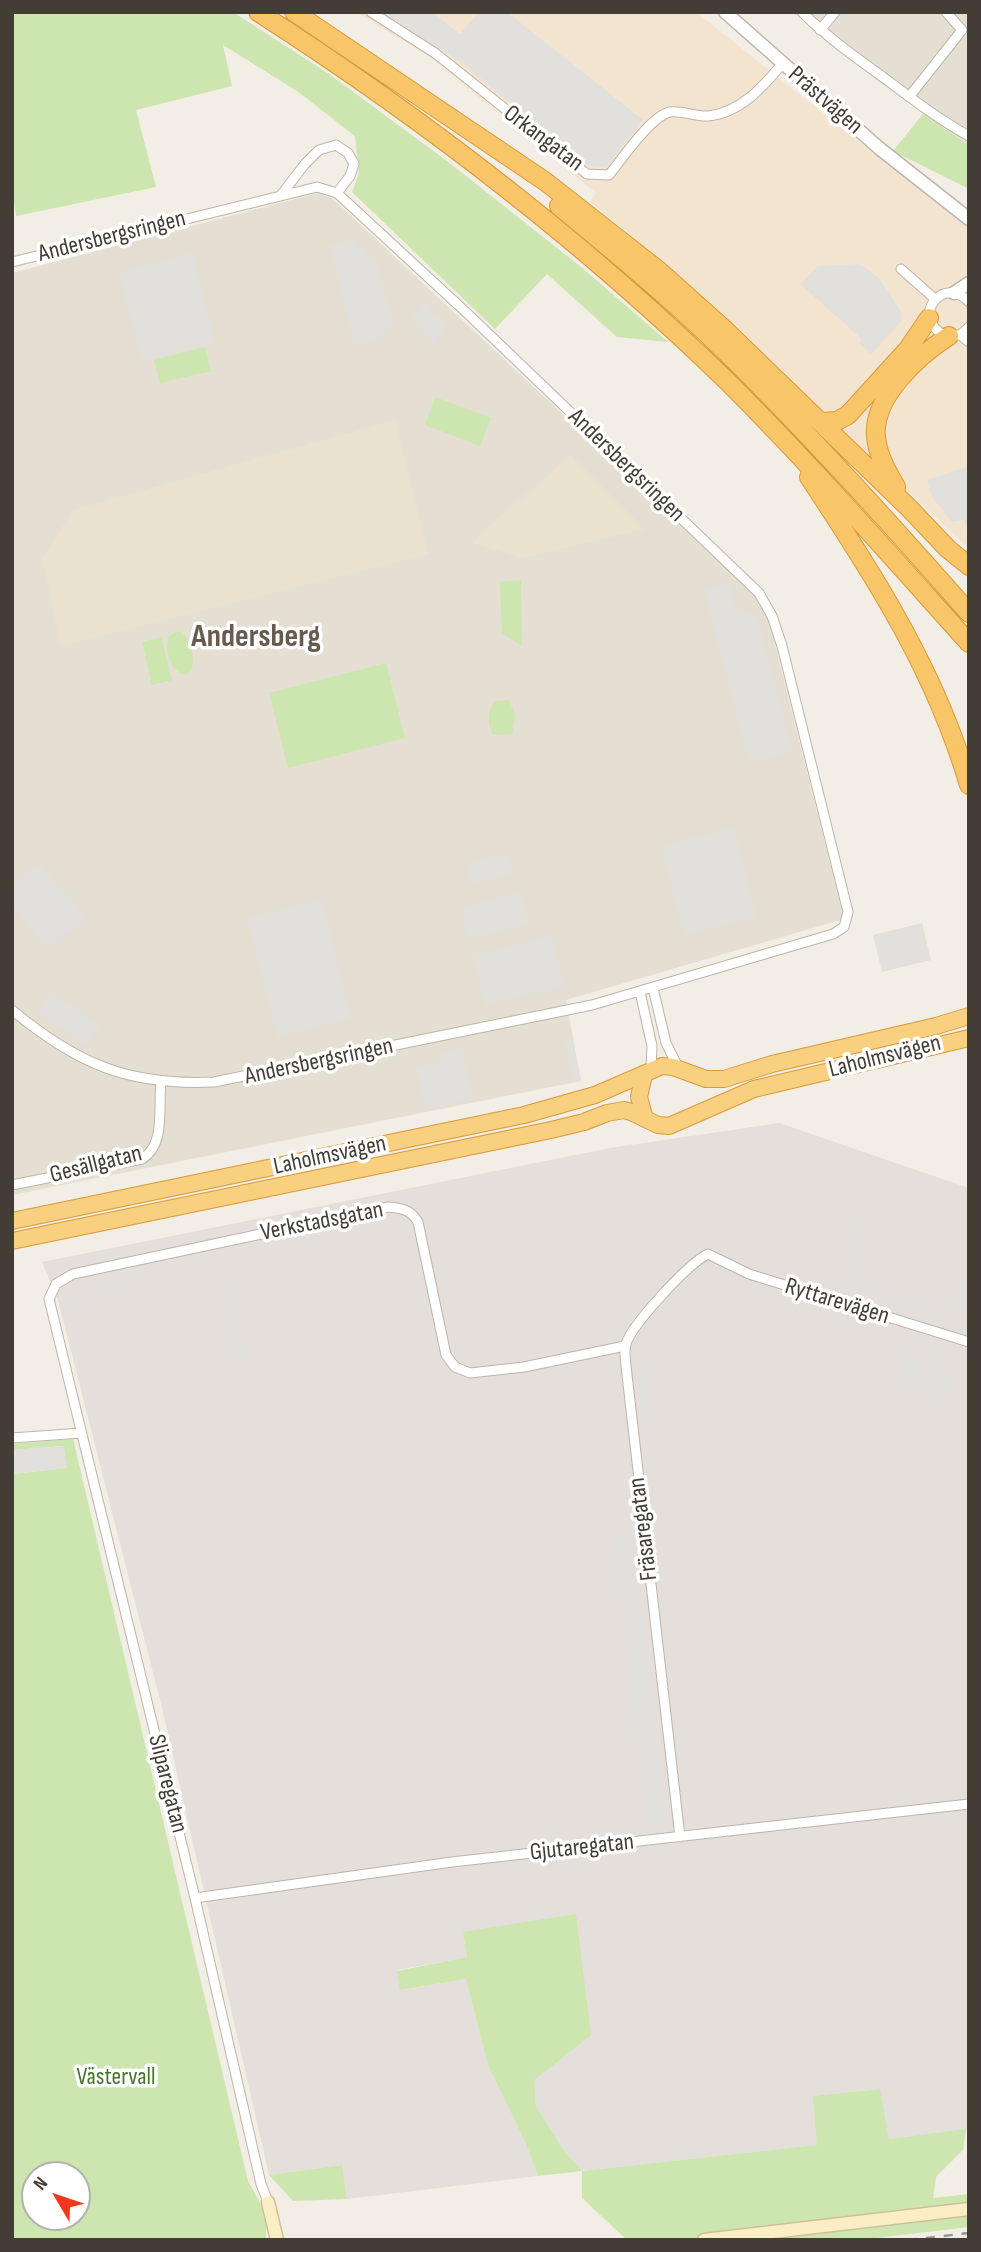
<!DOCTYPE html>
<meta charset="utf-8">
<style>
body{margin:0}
#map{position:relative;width:981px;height:2252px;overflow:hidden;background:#f2ede5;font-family:"Sofia Sans Condensed",sans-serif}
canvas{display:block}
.frame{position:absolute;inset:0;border:14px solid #443d35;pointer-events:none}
.north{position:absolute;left:21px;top:2161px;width:70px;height:70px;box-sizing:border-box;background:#fff;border:2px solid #b4b1ae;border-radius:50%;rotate:309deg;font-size:19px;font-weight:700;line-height:28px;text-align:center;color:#443d35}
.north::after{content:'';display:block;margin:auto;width:24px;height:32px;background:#f2371c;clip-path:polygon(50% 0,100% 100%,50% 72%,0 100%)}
</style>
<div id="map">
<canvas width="981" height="2252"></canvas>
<div class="frame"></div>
<div class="north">N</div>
</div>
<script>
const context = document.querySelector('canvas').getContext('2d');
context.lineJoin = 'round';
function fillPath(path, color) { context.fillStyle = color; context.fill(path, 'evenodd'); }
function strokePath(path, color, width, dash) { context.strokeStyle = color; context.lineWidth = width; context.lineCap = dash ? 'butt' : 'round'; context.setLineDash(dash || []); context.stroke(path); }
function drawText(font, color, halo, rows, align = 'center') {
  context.font = font + ' "Sofia Sans Condensed",sans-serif'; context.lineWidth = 7; context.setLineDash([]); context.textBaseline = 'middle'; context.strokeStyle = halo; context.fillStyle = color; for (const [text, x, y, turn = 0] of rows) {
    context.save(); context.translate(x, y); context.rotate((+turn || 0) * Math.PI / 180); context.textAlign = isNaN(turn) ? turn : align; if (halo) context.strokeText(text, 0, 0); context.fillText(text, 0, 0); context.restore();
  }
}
fillPath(new Path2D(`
 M793 12H967L969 145 875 79Z
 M318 193 333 199 765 604 844 919 566 1000 581 1081 12 1195V273Z`), '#e5dfd3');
fillPath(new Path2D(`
 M356 12H696L969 229V549L708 303 590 201 596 193 430 57Z`), '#f3e4d0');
fillPath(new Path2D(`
 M779 1123 969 1188V2129L889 2139 879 2089 814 2096 818 2145 582 2171 562 2148 536 2106 533 2079 591 2035 463 1932 467 1957 397 1970 401 1990 466 1979 488 2065 526 2144 538 2176 347 2199 342 2165 269 2175 162 1708 58 1300 42 1262 610 1148Z`), '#e4dfda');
fillPath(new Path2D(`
 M395 420 429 554 61 646 42 558 73 510Z
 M571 455 644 529 523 558 473 543 483 531Z`), '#eae2cf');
fillPath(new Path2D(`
 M12 12H233L329 74 447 161 581 267 668 342 617 337 547 274 495 329 352 192 359 173 355 136 297 91 223 45 232 86 136 110 156 187 16 216 12 182Z
 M923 114 969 145V189L893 151Z
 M205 347 211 371 160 383 154 360Z
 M435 397 491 418 480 446 425 425Z
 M521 580 522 646 502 633 500 582Z
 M176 632H182C192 643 199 666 186 675 171 673 164 649 169 636Z
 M161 637 172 680 152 685 142 642Z
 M386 663 405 738 288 768 269 693Z
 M509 700 515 715 512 734 493 735C487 722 487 713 495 701Z
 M73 1439 248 2181 266 2214V2240H12V1474L67 1468 63 1446 12 1450V1444ZM35 2175H77V2217H35Z
 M576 1914 591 2035 534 2080 536 2106 562 2148 582 2171 817 2145 813 2096 880 2089 889 2139 966 2129 963 2150 936 2177 933 2198 969 2194V2227L859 2240H627L582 2198V2171L538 2176 526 2144 488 2065 466 1979 400 1990 397 1971 467 1957 463 1932Z
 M342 2165 347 2199 293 2201 269 2175Z`), '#cde5ae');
fillPath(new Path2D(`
 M382 12H432L460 34 479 12H507L643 120 606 167 588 166 459 61Z
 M351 239 377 263 393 324 379 340 355 345 330 245Z
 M192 253 215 342 142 360 119 272Z
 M858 264 862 265 879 278 902 313 901 322 871 354 859 343 862 339 800 284 818 266Z
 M424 303 449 327 434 344 409 319Z
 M969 466V531L964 520 952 522 932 497 927 480Z
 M728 584 735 607 757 617 793 752 749 762 704 589Z
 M734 828 756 917 684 935 662 846Z
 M508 853 513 874 472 884 467 864Z
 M40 863 87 919 47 948 12 906V887Z
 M521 892 529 924 469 939 461 908Z
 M321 899 351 1018 278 1037 247 918Z
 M922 923 931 960 882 972 873 935Z
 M551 936 564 986 485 1005 473 955Z
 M51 991 100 1025 87 1045 37 1012Z
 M572 1039 581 1081 573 1083 565 1040Z
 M462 1049 472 1099 425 1109 416 1068 440 1063 439 1054Z
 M869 1226 856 1270 848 1272 861 1228Z
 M969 1264V1311L955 1307Z
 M228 1274 245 1360 237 1352 221 1276Z
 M846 1280 943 1310 941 1317 843 1287Z
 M129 1282 130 1288 69 1303 68 1297Z
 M904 1351 921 1355 924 1393 908 1389Z
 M928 1357 944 1362 948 1400 932 1396Z
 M646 1365 653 1427 642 1429 636 1366Z
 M64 1446 67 1468 12 1474V1450Z
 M633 1537 666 1819 648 1827 615 1539Z`), '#e2e0dd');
const minor = new Path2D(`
 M371 12 435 53 587 174 609 175C622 159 651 116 670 112 682 110 696 117 708 116 740 113 763 87 783 63
 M802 12C827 37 855 57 883 77 911 98 938 119 969 136
 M820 30 835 12
 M909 97 962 30 946 12
 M281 195 305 164 319 150 336 145 348 153 354 164 350 176 337 193
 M12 262 317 187 337 193 469 315 759 593 772 616 782 646 848 912 844 927 833 934 592 1005 214 1082C129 1086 77 1064 12 1010
 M901 269 935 299
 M969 302C943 274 910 317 944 335H960L969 327
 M960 335 969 342
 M653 988 666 1043 679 1069
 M640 992 652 1046 651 1070
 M12 1185 142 1159C166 1145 158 1106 161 1082
 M12 1438 81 1433
 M680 1837 626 1366C625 1359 624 1351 626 1344 632 1324 689 1263 708 1254L749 1274 969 1342
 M195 1898 452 1862 969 1804
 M268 2202 261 2184 195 1898 49 1299 56 1284 73 1274 388 1207C402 1208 411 1210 418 1222L446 1355 455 1367 470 1373 524 1367 625 1346`);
const tertiary = new Path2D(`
 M725 12 879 148 969 219
 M954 293 969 283`);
const secondary = new Path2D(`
 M268 2202 277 2240
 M704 2240 969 2209`);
const trunk = new Path2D(`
 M644 1075 639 1097 645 1119
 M12 1221 524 1115 595 1095 662 1066 673 1067 706 1079H724L772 1064 936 1026 969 1016
 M12 1241 551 1130 584 1122 607 1113 624 1110 631 1112 658 1125 669 1126 754 1089 969 1038`);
const motorway = new Path2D(`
 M258 12C426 120 585 243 728 382 812 466 890 555 969 643
 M294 12 546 182 658 270 724 329 909 508 948 549 969 566
 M559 206C616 253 674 301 727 353 811 436 891 524 969 613
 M820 422 837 421 848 415 908 349 929 318
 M809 477C875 578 934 667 969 785
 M896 487C887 471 878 456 876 437 872 397 919 355 949 336`);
strokePath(minor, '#bdb5a8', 11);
strokePath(tertiary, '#bdb5a8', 15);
strokePath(secondary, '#d0c096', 15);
strokePath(trunk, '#d79a39', 18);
strokePath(motorway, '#d79a39', 20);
strokePath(minor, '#fff', 9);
strokePath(tertiary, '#fff', 12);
strokePath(secondary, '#fceec4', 12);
strokePath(trunk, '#f9d07f', 16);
strokePath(motorway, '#f8c669', 18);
strokePath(new Path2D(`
 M908 2240 969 2233`), '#949494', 2.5, [9, 9]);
drawText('24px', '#443d35', '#fff', [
 ["Prästvägen",825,101,41],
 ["Orkangatan",543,139,37],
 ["Andersbergsringen",112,237,-14],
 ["Andersbergsringen",626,466,44],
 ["Laholmsvägen",885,1057,-14],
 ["Andersbergsringen",319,1062,-12],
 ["Laholmsvägen",330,1156,-12],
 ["Gesällgatan",96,1165,-14],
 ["Verkstadsgatan",322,1222,-11],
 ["Ryttarevägen",837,1302,17],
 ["Fräsaregatan",644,1529,-97],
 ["Sliparegatan",167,1784,76],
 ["Gjutaregatan",582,1848,-6]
]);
drawText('24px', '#47732b', '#fff', [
 ["Västervall",116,2078]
]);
drawText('bold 32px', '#665b4c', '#fff', [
 ["Andersberg",256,638]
]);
</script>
